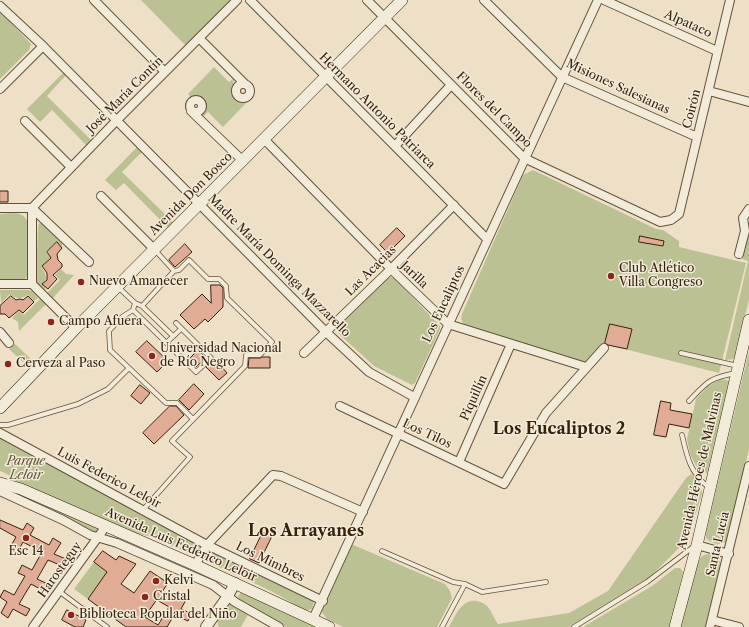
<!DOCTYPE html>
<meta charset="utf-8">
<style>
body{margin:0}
canvas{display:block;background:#ede0c6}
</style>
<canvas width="749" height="627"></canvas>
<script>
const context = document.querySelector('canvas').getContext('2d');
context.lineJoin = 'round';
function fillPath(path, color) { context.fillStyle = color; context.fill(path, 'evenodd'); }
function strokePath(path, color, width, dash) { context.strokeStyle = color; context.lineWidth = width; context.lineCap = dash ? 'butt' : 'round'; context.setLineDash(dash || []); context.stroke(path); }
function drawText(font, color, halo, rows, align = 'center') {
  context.font = font + ' "Libre Caslon Text",serif'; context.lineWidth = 3; context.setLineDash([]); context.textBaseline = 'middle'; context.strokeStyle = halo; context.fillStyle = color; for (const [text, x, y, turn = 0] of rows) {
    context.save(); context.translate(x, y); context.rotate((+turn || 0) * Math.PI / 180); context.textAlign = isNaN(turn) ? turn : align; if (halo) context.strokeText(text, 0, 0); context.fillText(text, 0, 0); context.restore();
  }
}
fillPath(new Path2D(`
 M141 0H233L186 46Z
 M0 11 31 44 29 50 0 79Z
 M214 67 229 82 234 78C233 86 231 94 239 100H246L247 102 223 127 208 112 203 117C203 109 207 102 198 98H192L188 94Z
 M64 72 67 74 47 96 93 142 88 147 52 110 40 122 27 109Z
 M139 145 144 150 122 172 175 224 170 230 124 183 116 190 105 180Z
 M533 170 656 229 663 230 679 241V247L746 263 719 373 605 344 588 363 466 326C461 322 461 319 462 314L523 175Z
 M0 214C9 214 23 210 27 221L28 274 27 277 22 281H0Z
 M39 223 43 224 62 242V247L56 242 46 252 50 258 41 267 45 273 46 279 42 284 46 289 44 292 38 286 36 281 38 227Z
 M749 232V299L736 355 733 359 725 360 748 261 742 259Z
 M61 269 66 274 74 275 53 298 47 293 60 280 55 275Z
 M391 277 394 278 440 326V329L415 383 412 385 374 366 339 334 338 330 339 326 387 278Z
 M0 290H28L32 291 38 298 34 301 28 295C21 299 16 299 10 294L1 303Z
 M40 299 46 304 19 331 18 322 12 318 19 311 24 315Z
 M14 343 32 360 27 366 9 349Z
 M749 351V449L728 540C722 547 712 544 706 538V533Z
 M721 379 730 381 707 473 701 471 697 468 690 454 687 439 696 399 708 386Z
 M0 438 194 542 197 544 198 549 193 554 189 553 152 537 128 531 17 482 7 474 0 471Z
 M691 474 695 477 700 483 702 493 691 529 682 545 647 580 569 627H449C455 616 462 598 477 601 482 602 485 604 488 607 492 612 494 619 498 624L569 613 608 591 686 478Z
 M0 486 98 528V532L95 533 0 488Z
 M351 544 445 584 450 591 452 598 437 627H343L327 619 321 611Z
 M217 553 314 600 312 609C304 612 298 607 292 603 267 587 238 577 211 563 209 559 210 557 213 554Z
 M707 554C717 556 720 556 721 567L707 618 706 627H679L699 560 702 556Z
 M94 562 107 572 88 599 74 589Z
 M675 568H680L683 572 670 627H583L652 586Z
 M241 592 319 627H286L239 600 238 597Z
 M227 601 249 613 241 627H219L215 615Z`), '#bbc193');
const building = new Path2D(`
 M0 191H8V202H0Z
 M397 228 405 236 388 253 380 245Z
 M640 236 664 241 663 246 639 242Z
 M57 242 62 248 57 254 58 260 62 264V267L53 275 57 279 48 289 42 284 47 280V273L42 266 51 258 47 252Z
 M185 244 192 252 175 267 169 260Z
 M211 285H220L223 288V307L208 322 205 319 194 329 180 315 202 294 211 303Z
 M11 296 16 300 20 299 23 300 28 296 34 302 23 313 19 310 9 318 5 314H0V306Z
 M610 324 632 329 627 349 608 345 605 343Z
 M147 341 168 361 157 372 136 352Z
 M198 350 206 358 196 367 189 360Z
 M263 357H270V368H248L249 358H260Z
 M215 359 227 373 219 380 206 367Z
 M194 384 204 394 189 410 179 400Z
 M140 385 150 393 141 404 131 396Z
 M661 401 671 403 670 410 692 414 689 428 669 424 666 437 654 435Z
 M170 406H176L184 415 154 444 143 433Z
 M0 520 23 530 27 523 34 528 30 535 49 545 53 538 61 543 54 554 66 559 62 566 48 560 37 579 48 584 44 591 31 584 19 604 30 609 26 616 13 609 8 618 1 613 7 602 0 597 4 590 14 595 25 576 18 573 22 565 32 570 42 552 23 542 17 553 9 549 16 537 0 528Z
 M263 532 272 536 259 563 250 559Z
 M103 551 116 560 119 556 136 564 121 584 134 593 150 571 168 583 162 592 175 600 180 593 187 598 181 609 192 614 188 621 174 615 167 627H126L88 599 107 572 94 562ZM157 600 169 607 158 625 145 617Z
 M67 610 86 620 83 627H75L62 620Z`);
fillPath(building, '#e0ac96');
strokePath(building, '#38210b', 1);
const service = new Path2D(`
 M118 287 135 303 133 310 196 372 211 358 176 323
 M135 303 142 306 173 336
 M142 306 174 271 154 249
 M133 310 122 317 109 331 110 350 166 403H177L193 419
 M166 343 181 329
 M681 353 738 366
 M689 401C707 382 709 378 736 373
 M0 425H8L78 404 108 389 129 368
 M682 435C687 457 690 472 708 487
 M143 510 190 457 172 441 245 366 246 355H260L272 342 227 298 226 286 219 279H208L189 260 179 270 174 271
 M382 551 453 582 465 584
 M60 592 107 627
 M442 627 465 584 482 592 546 582
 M574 627 647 582 693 547`);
const minor = new Path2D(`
 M94 0 165 72
 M250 0 487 239
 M367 0 524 158 660 222 671 220 679 214 730 0
 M484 0 562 77 697 137
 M604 0 717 51
 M0 6 43 46 326 332 369 372 414 397
 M199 38 245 84
 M236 91a7 7 0 1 1 14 0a7 7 0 1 1-14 0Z
 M0 89 43 46
 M709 91 749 102
 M190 106a6 6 0 1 1 12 0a6 6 0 1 1-12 0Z
 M191 111 242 160
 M25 121 71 167
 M264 139 391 269 448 324 586 367
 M395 146 451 85
 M101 196 154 249
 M0 208H32V284H0
 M739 254 745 231 743 218 749 209
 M89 262 32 208 117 120 237 0
 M32 284 76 328
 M0 332 9 343
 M304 353 391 269 454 205
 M340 406 504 484 546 413 604 348
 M0 433 207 545 323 601
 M459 462 511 344
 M0 491 63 520 90 535 117 543 213 585 235 602 279 627
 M697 545 729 554
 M195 565 207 545 273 475 281 476 363 512
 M313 619 598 0
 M712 620 739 627
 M33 627 106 526
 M710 627 749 466`);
const tertiary = new Path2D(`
 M206 627 228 596 235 583`);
const secondary = new Path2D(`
 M0 408 76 328 402 0
 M0 483 21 489 106 526 195 565 329 627
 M675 627 697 545 749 320`);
strokePath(service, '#65513a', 5.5);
strokePath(minor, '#65513a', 10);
strokePath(tertiary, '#65513a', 12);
strokePath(secondary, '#38210b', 12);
strokePath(service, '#f3ebda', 4);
strokePath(minor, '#f3ebda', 8);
strokePath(tertiary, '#f3ebda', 10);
strokePath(secondary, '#f3ebda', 11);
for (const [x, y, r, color] of [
 [611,276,4,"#8f2418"],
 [81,282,4,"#8f2418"],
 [51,322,4,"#8f2418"],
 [152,356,4,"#8f2418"],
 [8,364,4,"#8f2418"],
 [26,538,4,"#8f2418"],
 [156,581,4,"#8f2418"],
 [145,597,4,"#8f2418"],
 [71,615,4,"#8f2418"]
]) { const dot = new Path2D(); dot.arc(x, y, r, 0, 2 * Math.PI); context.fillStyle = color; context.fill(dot); strokePath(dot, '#f3ebda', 1.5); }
drawText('12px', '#38210b', '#f3ebda', [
 ["Alpataco",688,24,24],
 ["Misiones Salesianas",618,87,25],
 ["José María Contín",125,95,-45],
 ["Coirón",692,109,-75],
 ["Flores del Campo",494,110,45],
 ["Hermano Antonio Patriarca",377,111,45],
 ["Avenida Don Bosco",191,194,-45],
 ["Madre María Dominga Mazzarello",279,266,45],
 ["Las Acacias",371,271,-45],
 ["Jarilla",414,275,44],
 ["Los Eucaliptos",444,304,-65],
 ["Piquillín",474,398,-66],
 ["Los Tilos",427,434,25],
 ["Avenida Héroes de Malvinas",700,471,-77],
 ["Luis Federico Leloir",109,478,28],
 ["Santa Lucía",718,544,-77],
 ["Avenida Luis Federico Leloir",181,545,24],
 ["Los Mimbres",270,562,26],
 ["Harosteguy",60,570,-54]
]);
drawText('12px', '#38210b', '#f3ebda', [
 ["Club Atlético",619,269],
 ["Villa Congreso",619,283],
 ["Nuevo Amanecer",89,282],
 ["Campo Afuera",59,322],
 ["Universidad Nacional",160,349],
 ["de Río Negro",160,363],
 ["Cerveza al Paso",16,364],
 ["Esc 14",26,552,"center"],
 ["Kelvi",164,581],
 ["Cristal",153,597],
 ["Biblioteca Popular del Niño",79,615]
], 'left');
drawText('italic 12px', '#5f5134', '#f3ebda', [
 ["Parque",26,462],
 ["Leloir",26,476]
]);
drawText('bold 16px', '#38210b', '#f3ebda', [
 ["Los Eucaliptos 2",559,429],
 ["Los Arrayanes",306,531]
]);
</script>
